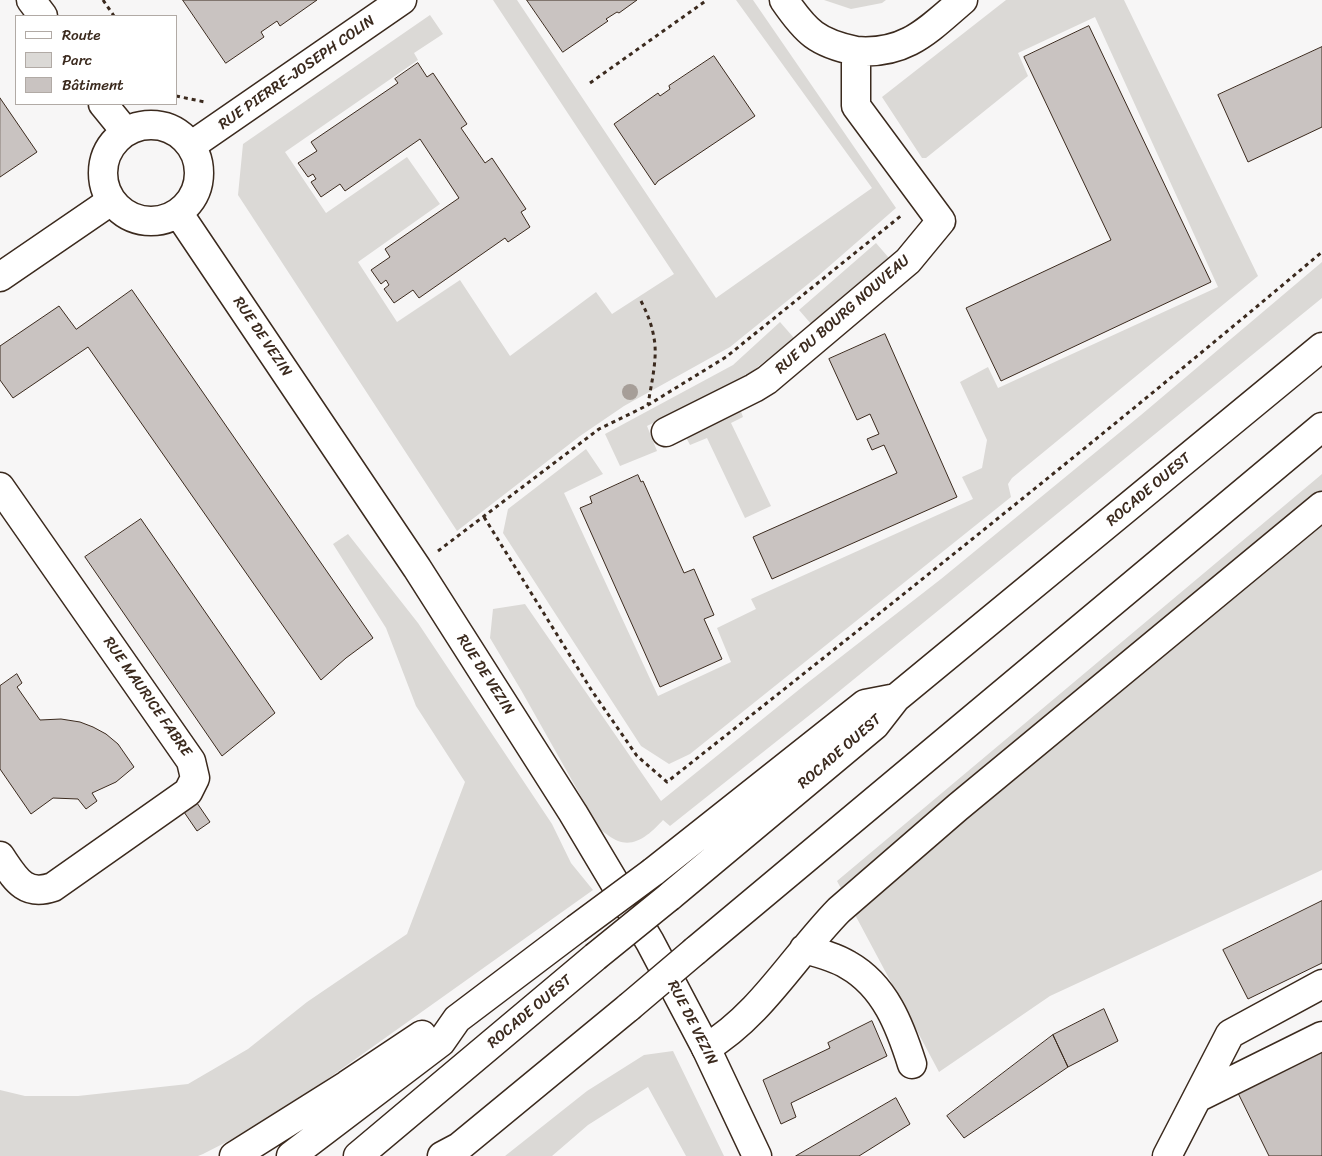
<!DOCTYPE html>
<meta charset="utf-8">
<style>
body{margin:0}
#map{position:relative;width:1322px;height:1156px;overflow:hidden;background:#f7f6f6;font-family:Sriracha,sans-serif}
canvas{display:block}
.legend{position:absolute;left:15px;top:15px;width:162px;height:90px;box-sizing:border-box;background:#fff;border:1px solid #b1aaa5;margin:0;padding:6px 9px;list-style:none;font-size:15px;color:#3b2a1e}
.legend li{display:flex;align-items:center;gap:10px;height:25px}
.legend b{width:25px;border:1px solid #b1aaa5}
</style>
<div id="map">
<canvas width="1322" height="1156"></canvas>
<ul class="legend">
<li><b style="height:6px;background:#fff"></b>Route</li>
<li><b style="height:14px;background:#dbd9d6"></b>Parc</li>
<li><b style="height:14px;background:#c9c3c1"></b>Bâtiment</li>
</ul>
</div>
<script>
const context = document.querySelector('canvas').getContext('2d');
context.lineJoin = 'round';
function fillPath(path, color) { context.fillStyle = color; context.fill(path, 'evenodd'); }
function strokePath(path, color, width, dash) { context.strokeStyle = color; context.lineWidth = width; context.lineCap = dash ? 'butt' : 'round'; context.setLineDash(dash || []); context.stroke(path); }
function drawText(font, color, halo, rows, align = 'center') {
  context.font = font + ' Sriracha,sans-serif'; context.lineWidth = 5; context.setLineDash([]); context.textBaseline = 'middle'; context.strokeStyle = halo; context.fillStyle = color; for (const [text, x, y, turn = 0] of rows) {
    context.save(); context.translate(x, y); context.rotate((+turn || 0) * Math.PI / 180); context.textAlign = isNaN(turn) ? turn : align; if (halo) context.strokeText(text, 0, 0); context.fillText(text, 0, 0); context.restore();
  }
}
fillPath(new Path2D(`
 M493 0H517L716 298 872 188 736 0H753L896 208 818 276 730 347 624 406 580 436 457 531 238 195 243 144 430 15 443 34 414 53 418 60 285 152 326 213 407 157 440 204 358 262 397 322 460 280 510 356 596 292 612 314 674 274Z
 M824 0H886L882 3 851 9Z
 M1006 0H1124L1258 276 1012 478 1008 484 1011 497 690 754 669 764 641 746 503 533 508 509 586 449 603 474 564 493 658 696 731 662 717 628 756 609 751 599 973 499 962 477 982 468 987 440 960 382 988 367 998 388 1218 287 1095 17 1018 53 1028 76 926 158H922L882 97Z
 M876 243 889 258 812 325 799 310Z
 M1322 262V298L821 706 670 826 663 820C652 832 636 848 618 841 612 839 606 833 600 830L521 690 490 638 493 609 525 604 661 801 806 684 941 579 1141 415Z
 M780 322 794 338 745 377 647 426 657 451 620 466 605 434 733 365Z
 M740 409 743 417 731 423 771 506 745 518 707 438 690 445 685 435Z
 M1322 474V870L1050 996 939 1072 837 881Z
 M348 534 418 623 552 824 571 863 593 890 312 1090 246 1132 203 1154 198 1156H0V1090L25 1096H78L188 1084 248 1049 307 1002 407 934 465 782 416 706 386 628 333 544Z
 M673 1051 724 1156H686L648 1087 588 1125 552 1156H505L587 1091 644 1055Z`), '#dbd9d6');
const building = new Path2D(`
 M183 0H317L280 26 277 21 261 32 264 37 226 63Z
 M527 0H637L619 13 617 12 606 19 608 21 563 52Z
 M1089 26 1211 282 1001 381 966 308 1111 240 1024 57Z
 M1322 47V127L1248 162 1218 95Z
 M714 56 755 116 658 181 655 185 614 124 658 93 660 96 670 89 669 86Z
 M418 63 427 77 433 73 467 124 461 128 485 163 492 158 526 209 521 212 530 227 508 242 505 238 419 298 413 290 394 303 384 289 389 285 386 280 381 284 371 270 390 257 385 249 459 198 420 139 345 191 340 184 321 197 311 182 316 179 313 174 308 177 298 163 317 151 311 142 398 83 395 79Z
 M0 98 37 152 0 177Z
 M132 290 373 638 346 658 321 680 88 347 13 398 0 380V346L59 306 76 329Z
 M885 334 957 497 772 579 753 537 897 473 884 445 872 450 867 439 879 434 870 414 857 420 829 359Z
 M638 475 641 482 643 481 684 573 694 569 714 615 704 619 722 659 660 687 580 508 592 503 590 497Z
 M141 519 275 713 222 756 85 557Z
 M17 674 22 683 17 687 40 720 61 719 80 722 93 727 106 734 118 744 134 767 116 782 92 793 97 801 86 809 78 799 53 798 31 814 0 769V686Z
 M197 803 210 822 197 831 184 812Z
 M1322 901V963L1248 999 1223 950Z
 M1104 1009 1118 1041 1068 1067 1053 1035Z
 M872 1021 887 1056 791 1103 796 1117 781 1124 763 1080 830 1048 828 1043Z
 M1053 1035 1068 1067 964 1138 947 1116Z
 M1322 1047V1156H1269L1236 1089Z
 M896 1098 910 1124 859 1156H796Z`);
fillPath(building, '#c9c3c1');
strokePath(building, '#3b2a1e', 1);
const minor = new Path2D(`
 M856 51C906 55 928 30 963 0
 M192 145 402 0
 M0 277 111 201
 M666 432 754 388 767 380 908 261 941 221 856 106V51C817 43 806 32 784 0
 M0 487 191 761 195 778 188 792 53 887C24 897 15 878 0 856
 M804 949C819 953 835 957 848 965 885 986 900 1026 912 1064
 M706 1048C761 1015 794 956 839 910L958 807 1322 506
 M1197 1098 1322 1036
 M1167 1156 1230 1034 1322 984`);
const major = new Path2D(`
 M31 0 43 16
 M103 104 125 131
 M103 173a48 48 0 1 1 96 0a48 48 0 1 1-96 0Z
 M179 214 417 568 573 813 650 942 706 1048 757 1156`);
const highway = new Path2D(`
 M653 872 865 704 896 698
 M669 897 875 725 896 698 1322 347
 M695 951 1322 427
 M234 1156 347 1085 422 1035
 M291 1156 441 1042 457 1019 576 929
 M358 1156 595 957
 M442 1156 459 1147 629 1007`);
strokePath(minor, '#3b2a1e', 31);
strokePath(major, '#3b2a1e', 31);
strokePath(highway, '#3b2a1e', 31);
strokePath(new Path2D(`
 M103 0 114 16
 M590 83 707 0
 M176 96 205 102
 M641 301C647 313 652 325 654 338 658 358 651 384 648 405
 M484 517 592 691 637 756 667 782C887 608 1107 433 1322 252
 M438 551 599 429 648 405 726 357 902 215`), '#3b2a1e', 3, [4, 4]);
strokePath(minor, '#fff', 28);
strokePath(major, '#fff', 28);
strokePath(highway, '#fff', 28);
const highwayBridge = new Path2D(`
 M576 929 653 872
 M595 957 669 897
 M629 1007 695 951`);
strokePath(highwayBridge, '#3b2a1e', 31, []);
strokePath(highwayBridge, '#fff', 28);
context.fillStyle = '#a69e98';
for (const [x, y] of [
 [630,392]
]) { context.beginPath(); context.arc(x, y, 8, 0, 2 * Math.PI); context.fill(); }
drawText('15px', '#3b2a1e', '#fff', [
 ["RUE PIERRE-JOSEPH COLIN",297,73,-35],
 ["RUE DU BOURG NOUVEAU",843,315,-41],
 ["RUE DE VEZIN",262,337,56],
 ["ROCADE OUEST",1149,490,-40],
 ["RUE DE VEZIN",485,675,57],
 ["RUE MAURICE FABRE",147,697,55],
 ["ROCADE OUEST",840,752,-41],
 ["ROCADE OUEST",530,1012,-40],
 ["RUE DE VEZIN",692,1023,63]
]);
</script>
